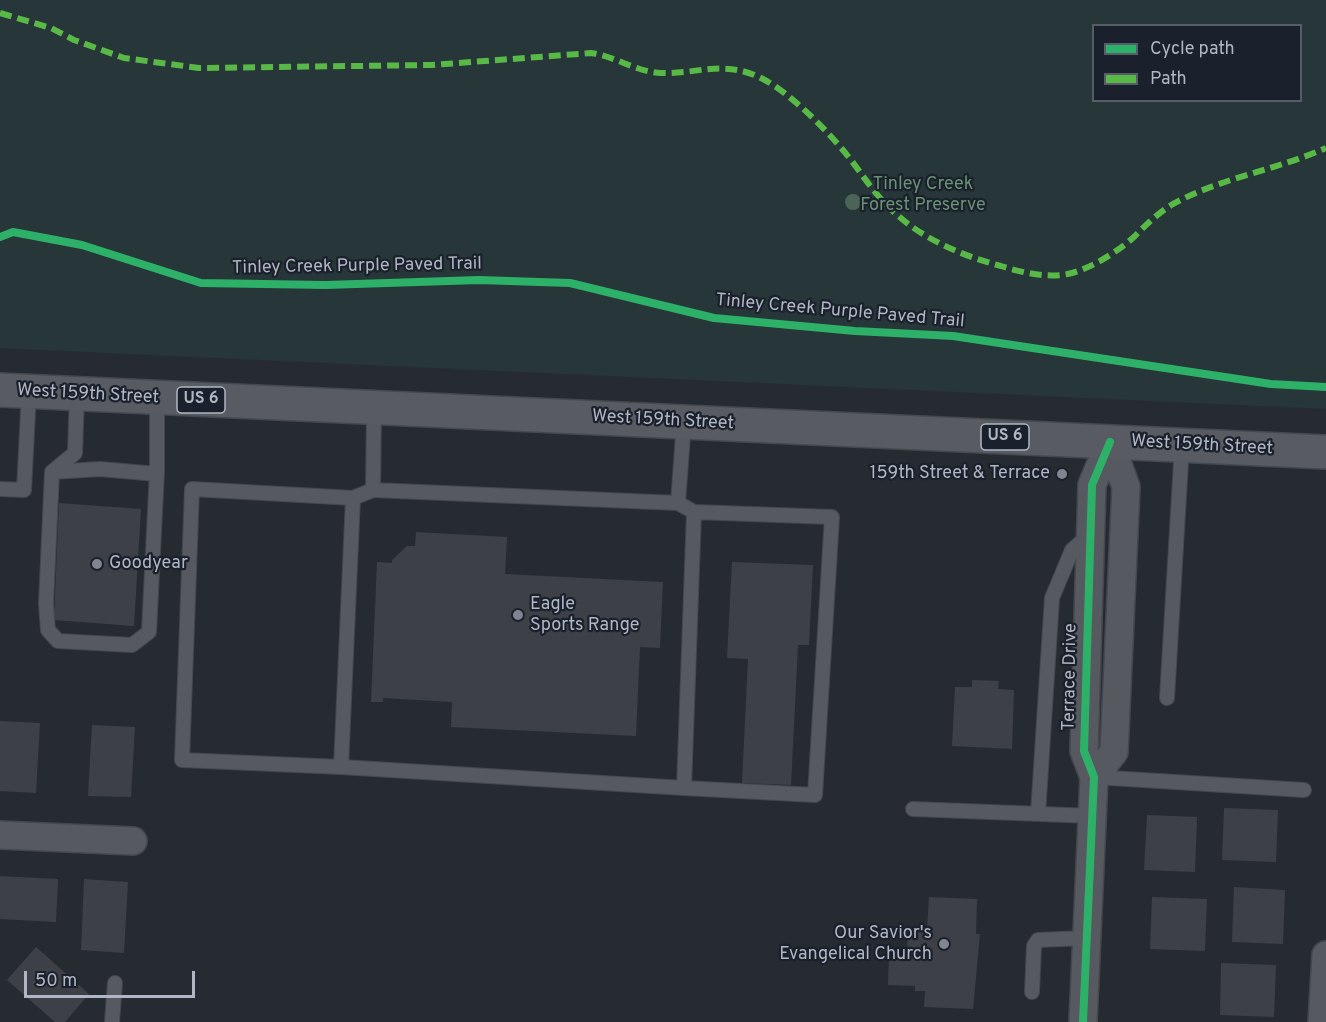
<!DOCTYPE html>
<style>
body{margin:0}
#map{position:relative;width:1326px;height:1022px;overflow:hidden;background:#262b32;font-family:Overpass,sans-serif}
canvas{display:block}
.legend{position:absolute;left:1092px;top:24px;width:210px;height:78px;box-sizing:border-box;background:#1b212c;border:2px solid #575d68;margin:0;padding:8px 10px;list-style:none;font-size:18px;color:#b0b6c3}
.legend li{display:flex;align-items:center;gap:12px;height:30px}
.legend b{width:30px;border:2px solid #575d68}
.scale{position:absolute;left:24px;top:971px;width:171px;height:27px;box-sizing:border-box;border:3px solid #b0b6c3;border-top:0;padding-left:8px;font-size:18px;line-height:21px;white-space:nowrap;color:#b0b6c3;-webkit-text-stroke:4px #1b212c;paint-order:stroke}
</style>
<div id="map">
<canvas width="1326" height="1022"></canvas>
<ul class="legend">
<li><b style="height:8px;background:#2db169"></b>Cycle path</li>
<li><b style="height:8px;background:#58b947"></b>Path</li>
</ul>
<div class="scale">50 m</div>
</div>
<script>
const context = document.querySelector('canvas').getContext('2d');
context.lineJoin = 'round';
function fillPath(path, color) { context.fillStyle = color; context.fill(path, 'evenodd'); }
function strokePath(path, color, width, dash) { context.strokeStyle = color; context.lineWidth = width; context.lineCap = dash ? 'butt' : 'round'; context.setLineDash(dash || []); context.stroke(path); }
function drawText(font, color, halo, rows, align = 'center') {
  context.font = font + ' Overpass,sans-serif'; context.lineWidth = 4.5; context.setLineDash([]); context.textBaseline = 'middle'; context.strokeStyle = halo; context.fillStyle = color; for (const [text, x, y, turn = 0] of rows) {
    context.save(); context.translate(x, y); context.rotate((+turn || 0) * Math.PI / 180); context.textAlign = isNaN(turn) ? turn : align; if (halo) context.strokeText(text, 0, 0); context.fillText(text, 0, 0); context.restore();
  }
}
fillPath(new Path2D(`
 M0 0H1326V409L0 348ZM1094 26H1300V100H1094Z`), '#273638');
fillPath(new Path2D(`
 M59 503 141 509 134 626 54 620Z
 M416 532 507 537 505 574 663 582 660 648 640 647 636 736 451 727 452 702 383 698V702H371L377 562 392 563V560L407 546H415Z
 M732 562 813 565 809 645H798L791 785 742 783 748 659 727 658Z
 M972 680 999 681 998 689 1014 690 1012 749 952 746 955 687H972Z
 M0 721 40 723 36 793 0 791Z
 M92 725 135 727 131 797 88 796Z
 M1224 808 1278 810 1276 862 1222 860Z
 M1147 815 1197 817 1195 872 1144 870Z
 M0 876 58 879 56 922 0 919Z
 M84 879 128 882 124 953 81 950Z
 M1234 887 1285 890 1283 944 1232 942Z
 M929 897 977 899 976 934H980L973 1009 924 1007 925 991H915V986L888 985 889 954H907L908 929 927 930Z
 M1152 897 1207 899 1205 951 1150 949Z
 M36 947 89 994 65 1022H55L7 980Z
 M1221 963 1276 965 1274 1017 1220 1015Z`), '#3d4147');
const service = new Path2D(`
 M77 394 75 453 52 472 46 604 48 630 58 641 132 645 149 632 157 471V398
 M374 408 373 490 353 498 341 767 684 788 694 512 678 503 684 422
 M52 472 100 469 157 474
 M0 489 24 490 29 392
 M373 490 678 503
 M1167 698 1182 445
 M341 767 182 760 192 489 353 498
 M1094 777 1304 790
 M684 788 815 795 832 517 694 512
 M913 809 1092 816
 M1038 814 1052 598 1072 550 1089 535
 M1032 992 1034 946 1038 940 1087 938
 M112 1022 115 983`);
const minor = new Path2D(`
 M1094 777 1114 752 1126 487 1110 442
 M0 835 133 841
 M1083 1022 1094 777 1084 751 1092 485 1110 442
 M1322 1022 1326 955`);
const primary = new Path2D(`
 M0 390 1326 452`);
strokePath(service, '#44474d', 16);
strokePath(minor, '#44474d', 30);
strokePath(primary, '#44484f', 36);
strokePath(service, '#565960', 14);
strokePath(minor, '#565960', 27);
strokePath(primary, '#585c62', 33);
strokePath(new Path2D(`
 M0 13 51 28 74 40 124 58 199 68 432 65 591 53C615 56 636 72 661 73 700 74 724 59 763 79 790 93 828 131 847 155 863 175 876 197 896 214 925 240 963 256 1001 266 1023 273 1050 279 1072 273 1093 267 1119 251 1135 236 1147 224 1158 213 1173 204 1220 178 1276 170 1326 148`), '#58b947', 6, [12, 6]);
strokePath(new Path2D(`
 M0 237 13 232 82 245 201 283 326 285 479 280 570 283 714 318 855 331 953 336 1271 384 1326 387
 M1083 1022 1094 777 1084 751 1092 485 1110 442`), '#2db169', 8);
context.fillStyle = '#4b6457';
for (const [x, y] of [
 [853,202]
]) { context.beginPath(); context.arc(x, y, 8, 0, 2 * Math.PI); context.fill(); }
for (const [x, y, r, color] of [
 [1062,474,6,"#808590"],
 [97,564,6,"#808590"],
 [518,615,6,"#808590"],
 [944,944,6,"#808590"]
]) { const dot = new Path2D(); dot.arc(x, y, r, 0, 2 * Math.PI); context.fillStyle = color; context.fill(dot); strokePath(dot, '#1b212c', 2); }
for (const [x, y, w] of [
 [201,400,48],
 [1005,437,48]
]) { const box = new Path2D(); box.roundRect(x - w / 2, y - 13, w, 26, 4.5); context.fillStyle = '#1b212c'; context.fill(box); strokePath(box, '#b0b6c3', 1.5); }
drawText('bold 16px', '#b0b6c3', null, [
 ["US 6",201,400],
 ["US 6",1005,437]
]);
drawText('18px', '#699275', '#1b212c', [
 ["Tinley Creek",923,185],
 ["Forest Preserve",923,206]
]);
drawText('18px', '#b0b6c3', '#1b212c', [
 ["Tinley Creek Purple Paved Trail",357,267,-1],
 ["Tinley Creek Purple Paved Trail",840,312,5],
 ["West 159th Street",88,395,3],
 ["West 159th Street",663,421,3],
 ["West 159th Street",1202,446,3],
 ["Terrace Drive",1071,677,-89]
]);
drawText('18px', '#b0b6c3', '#1b212c', [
 ["159th Street & Terrace",1050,474],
 ["Goodyear",109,564,"left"],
 ["Eagle",530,605,"left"],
 ["Sports Range",530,626,"left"],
 ["Our Savior's",932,934],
 ["Evangelical Church",932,955]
], 'right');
</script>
